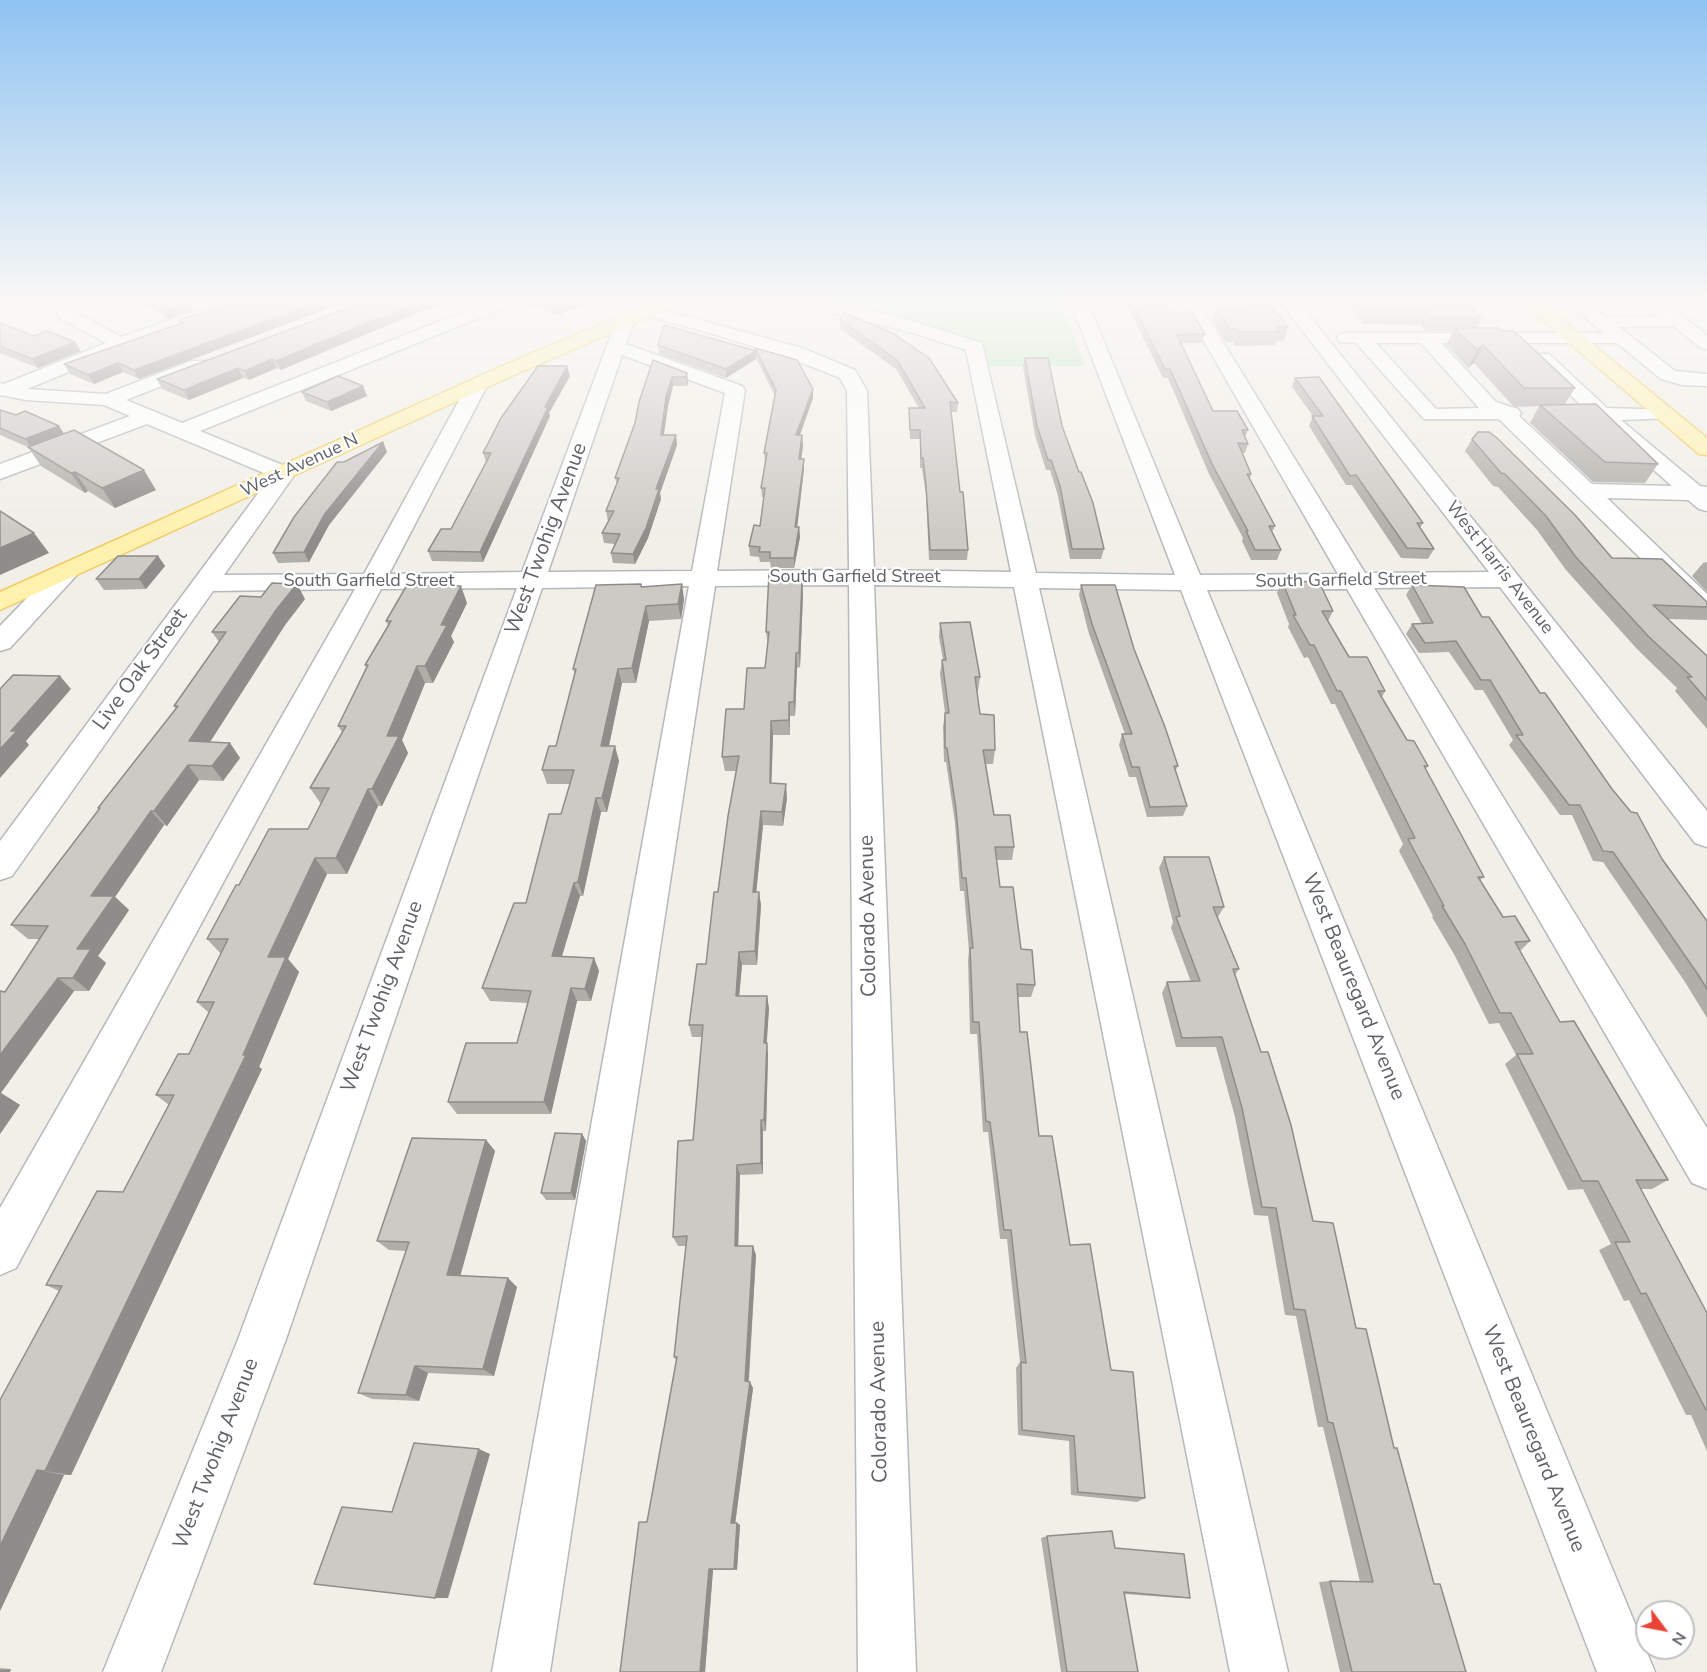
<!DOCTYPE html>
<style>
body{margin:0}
#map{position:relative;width:1707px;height:1672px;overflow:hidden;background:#f1efe8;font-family:"Nunito Sans",sans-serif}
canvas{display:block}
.north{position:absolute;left:1635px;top:1600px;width:60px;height:60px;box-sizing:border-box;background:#fff;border:2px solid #bfc1c3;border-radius:50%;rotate:122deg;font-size:16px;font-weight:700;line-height:24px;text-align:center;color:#5f6368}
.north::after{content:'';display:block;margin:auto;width:21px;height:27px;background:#ea4335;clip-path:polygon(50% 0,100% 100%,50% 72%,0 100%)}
</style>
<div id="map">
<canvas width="1707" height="1672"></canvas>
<div class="north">N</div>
</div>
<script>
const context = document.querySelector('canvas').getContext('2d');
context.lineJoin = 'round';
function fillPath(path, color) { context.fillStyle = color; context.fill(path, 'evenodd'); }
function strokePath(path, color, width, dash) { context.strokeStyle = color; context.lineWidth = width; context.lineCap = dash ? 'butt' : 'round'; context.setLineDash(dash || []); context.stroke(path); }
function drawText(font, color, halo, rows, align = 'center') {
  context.font = font + ' "Nunito Sans",sans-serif'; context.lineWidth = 4.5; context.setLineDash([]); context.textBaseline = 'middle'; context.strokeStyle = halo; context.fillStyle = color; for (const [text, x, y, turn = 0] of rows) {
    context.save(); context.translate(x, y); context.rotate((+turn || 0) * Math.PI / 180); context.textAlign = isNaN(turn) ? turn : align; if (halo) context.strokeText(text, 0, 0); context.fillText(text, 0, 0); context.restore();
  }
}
fillPath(new Path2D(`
 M823 303H1061L1085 366H984L978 345Z`), '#c5e8c5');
const minor = new Path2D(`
 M62 303H78L75 312 121 337 221 303H245L243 307 149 339 27 389 106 394 191 361H205L207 365 205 369 126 400 182 423 486 303H509L506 307 200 431 292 469 295 474 224 575 364 574 468 384 471 380H485L488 384 389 574 522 572 617 319 620 315H632L635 319 626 344 742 386 745 390 717 571 849 570 847 391 840 378C766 347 690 327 613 307L611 303H638L802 348 855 370 867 391 874 570 1011 572 966 350 913 333 811 307 809 303C867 303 926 326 982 343L1036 573 1175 575 1071 303H1088L1200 575 1338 574 1182 303H1199L1365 573 1489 572 1281 303H1299L1707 811V847L1695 843 1500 587 1374 588 1707 1128V1189L1692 1183 1347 589 1207 590 1655 1672H1597L1181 590 1039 588 1288 1672H1230L1014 587 874 585 916 1672H858L849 585 715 586 550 1672H492L689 586 542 588 285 1342 161 1672H103L237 1342 517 588 381 589 16 1268 0 1275V1208L355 589 213 591 12 876 0 880V841L271 476 147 424 0 479V464L130 416 104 405 26 400 0 395V383L4 384 106 343 60 318 57 314ZM622 355 725 393 692 571 548 572Z
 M1568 303H1587L1605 317 1659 316 1652 309 1655 305H1667L1707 335V349L1701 348 1673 326 1619 327 1675 371 1707 374V386L1682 385 1661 379 1617 343H1441L1496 402 1518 409 1521 413 1519 416 1592 484 1672 486 1597 420 1555 418 1552 414 1555 410 1584 408 1535 362 1533 358 1535 354H1549L1607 408 1673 410 1676 414 1673 418 1621 420 1700 486 1707 487V511L1699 509 1688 500 1607 498 1707 594V617L1698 615 1499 419H1424L1356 343 1340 342 1337 338 1340 334 1346 333H1603ZM1376 343H1421L1479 408 1436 409Z
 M66 564 75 567 79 572 75 577 10 648 0 651V626L57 567Z`);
const major = new Path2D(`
 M652 303H675L672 307 514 375 0 610V592L500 367Z
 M1523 303H1542L1707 438V455L1699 454Z`);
strokePath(minor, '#b5b8bc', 3);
strokePath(major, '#f2c960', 3);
fillPath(minor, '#fff');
fillPath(major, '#fff2af');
fillPath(new Path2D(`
 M143 303H189L193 310 167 319Z
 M232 303 139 379 123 372 94 384 70 374 64 364 180 324 179 320Z
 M361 303 281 370 277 368 249 380 243 378 189 400 162 389 157 379Z
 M532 303H585V304L557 315 532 306Z
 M1126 303H1165L1170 312 1205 334 1202 343H1181L1213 411 1248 430 1245 437 1248 444 1245 453H1242L1251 474 1250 479 1275 526 1272 532 1281 550 1277 560H1251L1242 541 1243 538 1209 474 1168 378H1163Z
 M1348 303H1467L1481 318 1477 328 1501 331 1575 388 1565 404 1658 464 1645 483 1593 482 1530 423 1539 406 1514 407 1474 363 1468 368 1446 345 1453 331H1426L1420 325 1363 324Z
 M1216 307 1288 327 1284 341H1277L1275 345 1235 346 1233 342H1226L1212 320Z
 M840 320 958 403 957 412H951L960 492 968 550 967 560H929L926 495 922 468H920V439H910L909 408H919L896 369 840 329Z
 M0 323 34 336 81 351 38 368 0 353Z
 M658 345 755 350V348L813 389V398L800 435H802L803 445 801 459 804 469 797 527H799L800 537 794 568H771L770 562H760L759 557 750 556 749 546 760 526 764 497H762L761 488 765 463 764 453 775 396 756 358V359L726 378 659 354Z
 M1025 358 1062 426 1104 549 1101 559H1070L1058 496 1050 470H1046L1035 435 1023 367Z
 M653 360 687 373 688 382 687 386H673L668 406 664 435H676L677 445 660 493 661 499 648 538 635 564 613 563 611 553 615 544 604 543 602 533 608 521 606 511 617 484 615 478 635 423Z
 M570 376 549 413 550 416 483 562 432 561 428 551 451 529 486 462 483 453Z
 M1295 378 1423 523 1420 528 1434 549 1428 559 1401 558 1352 485H1346L1309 426 1313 416 1292 387Z
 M363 386 367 396 331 411 306 401 302 392Z
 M0 410 59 426 64 434 156 490 115 508 88 491 85 493 41 466 28 447 0 435Z
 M1472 439 1612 558 1707 602V620L1668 619 1707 656V729L1675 691 1677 688 1637 649 1566 570 1537 530 1498 487 1493 486 1465 451Z
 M383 442 387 452 329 525 309 562 278 563 273 553 344 462Z
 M158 556 165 566 146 589 104 590 96 579Z
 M1707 562V592L1692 576 1703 563Z
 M790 573V581H802L803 595 800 667 797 668 795 716H790V735H773L771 783 787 798 783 826 763 825 756 892 761 905 757 965H742L739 996H767L769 1009 766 1043 768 1055 766 1131H763V1174L740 1175 738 1246 756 1255 749 1381 753 1388 735 1523 740 1525 737 1570H713L705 1672 647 1522 676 1360 674 1357 686 1246H678L673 1237 693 1140 702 1037H692L689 1025 706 964 736 771H725L722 757 744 709 765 668 768 644 766 632Z
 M1282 581 1333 611 1328 621 1349 657 1385 691 1382 697 1407 740 1428 766 1425 770 1484 877 1480 880 1503 917 1530 941 1520 951 1560 1022 1668 1180 1652 1189H1641L1707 1313V1451L1691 1415H1686L1629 1300 1624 1301 1599 1250 1611 1244 1583 1189 1568 1190 1505 1064 1516 1055 1499 1023 1489 1024 1455 956 1432 917 1433 916 1399 851 1403 844 1335 704H1331L1308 657 1304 658 1288 627 1289 624 1277 593Z
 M641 584 642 587 684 599 681 619 649 621 636 683H622L609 746 619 761 607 812H601L583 896H580L562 956 594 958 599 971 591 1001H577L551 1114H457L448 1102 517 1043 528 1003 490 1001 482 988 526 903 561 814 570 784H547L542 770 556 746 575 675 573 669Z
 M1081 585 1134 649 1178 766 1175 771 1187 806 1183 816 1147 817 1136 777H1129L1119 745 1122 734H1125L1089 634 1079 595Z
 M1412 585 1482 617 1612 789 1707 921V1018L1685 982 1603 862 1593 861 1572 815H1560L1509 745 1513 740 1483 690H1475L1449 652 1419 653 1406 634 1412 624H1422L1406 595Z
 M305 599 285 625 210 742 230 743 240 758 223 781 199 780 167 826 164 825 115 897 129 910 98 956 106 963 89 991H74L1 1093 20 1105 0 1134V991L5 992 40 939H28L11 925 99 809 98 808 176 709 174 706 219 642 212 632Z
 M467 603 451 636 454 642 433 683H425L402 740 408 753 382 806H378L347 874H327L288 959 299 972 259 1067 262 1069 71 1475H64L0 1611 59 1291 46 1285 123 1192 169 1105 156 1095 189 1054 209 1013 197 1002 221 954 207 939 239 885 308 829 321 804 310 788 342 732 338 726 366 667 365 665 388 626 386 621Z
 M940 623 980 677 978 691H977L980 714 995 750 993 764H986L994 815 1014 847 1012 860H997L1000 887 1021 949 1035 985 1031 997H1018L1020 1032 1039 1136 1070 1245 1111 1370 1145 1498 1137 1502 1071 1495 1069 1441 1018 1435 1016 1368 1020 1362 1007 1239H1000L988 1132H983L977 1034H970L968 960 969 951 964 891H960L955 823 946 762H944L943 727 945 713 940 674 942 660H943L939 637Z
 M1164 857 1224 907 1218 917 1239 969 1235 975 1313 1221 1356 1328 1394 1448 1434 1584 1466 1672H1340L1319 1582 1330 1581 1360 1582 1323 1427H1318L1296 1316 1285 1315 1268 1216 1254 1215 1235 1117 1216 1047H1176L1162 993 1167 982H1191L1171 928 1173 922 1159 868Z
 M582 1134 586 1141 575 1200H546L541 1193Z
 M486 1140 495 1151 460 1276 517 1287 494 1376 428 1373 419 1401 372 1399 358 1393 406 1251 389 1250 377 1241Z
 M1047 1536 1115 1548 1190 1598H1180L1124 1594 1138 1672H1061L1041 1538Z
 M0 1668 11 1669 0 1672Z`), '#afaea9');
fillPath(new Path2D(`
 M0 303H30L0 305Z
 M186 303H189L193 310 167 319 163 310Z
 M316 303H344L139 379 134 370Z
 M416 303H441L281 370 276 361Z
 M565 303H585V304L557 315 555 307Z
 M75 342 81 351 38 368 32 359Z
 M1483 345 1474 363 1468 368 1477 350Z
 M756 351V359L726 378V369Z
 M272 359 277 368 249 380 245 371Z
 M118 363 123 372 94 384 88 375Z
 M567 366 570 376 549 413 550 416 483 562 480 552 545 407Z
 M238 368 243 378 189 400 184 390Z
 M687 373 688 382 687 386 686 377Z
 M672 377 673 386 668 406 662 444 661 435 666 397Z
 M363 386 367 396 331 411 327 402Z
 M813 389V398L796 445V435Z
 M59 426 66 437 33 449 25 439Z
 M676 435 677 445 660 493 661 499 648 538 635 564 633 554Z
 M802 435 803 445 800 469 799 459Z
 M383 442 387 452 329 525 309 562 304 552 324 515Z
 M804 459V469L796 537 795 527Z
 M144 470 156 490 115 508 102 488Z
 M75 472 88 491 85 493 71 473Z
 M799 527 800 537 794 568V558Z
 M34 533 49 553 0 575V548Z
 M158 556 165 566 146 589 139 579Z
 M802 581 803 595 800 667 799 653Z
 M297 584 305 599 285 625 201 756 189 741 276 610Z
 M682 584 684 599 681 619 678 604Z
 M461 586 467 603 451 636 454 642 433 683 425 666 441 625Z
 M646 606 649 621 636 683 632 668Z
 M796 653 797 668 795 716 794 702Z
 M417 666 425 683 402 740 408 753 382 806 372 789 387 736Z
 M618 669 622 683 606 760 601 746Z
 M60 676 71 689 26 741 29 745 0 778V749L11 731Z
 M789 702 790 716V735L789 720Z
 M771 721 773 735 771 798 770 783Z
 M230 743 240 758 223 781 212 766Z
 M615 746 619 761 607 812 602 798Z
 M188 765 199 780 167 826 154 811Z
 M786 784 787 798 783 826 782 812Z
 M368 789 378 806 347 874 336 858Z
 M596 798 601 812 583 896 578 882Z
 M151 811 164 825 115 897 129 910 98 956 106 963 89 991 73 978 77 949 91 896Z
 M761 811 763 825 755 905 753 892Z
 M315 858 327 874 288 959 299 972 259 1067 262 1069 71 1475 45 1471 268 957Z
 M574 883 580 896 558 969 552 956Z
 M759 892 761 905 757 965 755 951Z
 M739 952 742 965 738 1009 736 996Z
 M594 958 599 971 591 1001 585 989Z
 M58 978 74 991 0 1094V1055Z
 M571 988 577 1001 551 1114 544 1102Z
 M767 996 769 1009 766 1055 764 1043Z
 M767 1043 768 1055 766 1131 764 1120Z
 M1 1093 20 1105 0 1134V1094Z
 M761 1120 763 1131V1174L761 1163Z
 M582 1134 586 1141 575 1200 571 1193Z
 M486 1140 495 1151 458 1284 447 1275Z
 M737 1165 740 1175 738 1255 735 1246Z
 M753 1246 756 1255 748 1387 745 1381Z
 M508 1278 517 1287 494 1376 483 1369Z
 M415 1366 428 1373 419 1401 406 1395Z
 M750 1382 753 1388 735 1525 731 1523Z
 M479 1449 490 1454 448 1598H435Z
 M37 1470 64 1475 0 1611V1546Z
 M737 1523 740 1525 737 1570 734 1569Z
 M709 1569 713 1570 705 1672H700Z
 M11 1669 10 1672H0V1670Z`), '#8f8d8a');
const building = new Path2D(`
 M151 303H186L163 310Z
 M232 303H316L134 370 118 363 88 375 64 364 182 323 179 320Z
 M361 303H416L276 361 272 359 245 371 238 368 184 390 157 379Z
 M545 303H565L555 307Z
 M1132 303H1165L1170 312H1192L1205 334 1177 335 1213 411H1237L1248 430H1242L1248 444 1238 443 1251 474H1247L1275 526H1269L1281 550H1255L1246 531H1248L1212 464 1170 369H1165Z
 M1362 303H1467L1481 318H1432L1426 312 1368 310Z
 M1271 306 1288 327H1276L1280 332H1239L1236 329H1230L1216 307Z
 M844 313 893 333 929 358 958 403 950 402 960 492H963L968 550H930L926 485 923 458H921L920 430H910L909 408H925L897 360 840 320Z
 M0 323 34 336 47 331 75 342 32 359 0 346Z
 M664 325 756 351 726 369 658 345Z
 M1454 328H1498L1501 331H1514L1575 388H1524L1483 345 1477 350Z
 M755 348 797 360 813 389 796 435H802L799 459H804L795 527H799L794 558H770V552H759L760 547 749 546 754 525 760 526 765 488H761L767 453H764L776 390Z
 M1025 358H1048L1062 426 1079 472H1081L1093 503 1104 549H1072L1060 486 1051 460H1048L1037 426Z
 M653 360 687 373 686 377H672L666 397 661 435H676L656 489H659L646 528 633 554 611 553 620 534 602 533 614 511H606L619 478H615L635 423 639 402Z
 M538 366H567L545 407H548L480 552 428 551 441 529H451L491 453H483L501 418Z
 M338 376 363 386 327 402 302 392Z
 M1319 377 1423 523H1417L1434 549 1407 548 1356 475 1350 476 1312 416H1323L1295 378Z
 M1596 404 1658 464 1605 462 1540 405Z
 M0 410 16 415 25 411 59 426 25 439 0 428Z
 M74 430 144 470 102 488 75 472 71 473 28 447Z
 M1478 432H1489L1497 438 1575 515 1612 558 1662 559 1707 602V607L1653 605 1707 656V700L1687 677H1692L1648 636 1575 556 1546 516 1505 474 1501 473 1472 439Z
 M383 442 324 515 304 552 273 553 294 517 337 462H344Z
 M0 511 34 533 0 548Z
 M118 556H158L139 579H96Z
 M790 573 788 581H802L799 653H796L794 702H789V720L771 721 770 783 786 784 782 812 761 811 753 892H759L755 951 739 952 736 996H767L764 1043H767L764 1120H761V1163L737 1165 735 1246H753L745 1381 750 1382 731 1523H737L734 1569H709L700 1672H620L639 1522H647L677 1357H674L687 1236 673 1237 678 1141 693 1140 703 1025H689L697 964H706L714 892H718L728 816 739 756 722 757 726 709H744L747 668H765L769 632H766L769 574Z
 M1282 581 1319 582 1333 611H1322L1349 657H1367L1385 691H1378L1407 740 1414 741 1428 766H1424L1484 877H1478L1503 917 1515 916 1530 941 1515 942 1560 1022 1574 1021 1668 1180H1636L1707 1313V1410H1706L1646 1293 1641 1294 1615 1242H1630L1598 1181H1582L1517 1054H1533L1511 1013H1500L1465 944 1442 906H1444L1408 839 1415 838 1341 691H1337L1314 645H1310L1293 615H1296Z
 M272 583 297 584 276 610 189 741 230 743 212 766 188 765 154 811H151L91 896H114L77 949H91L73 978H58L0 1055V991L5 992 48 926 11 925 100 808H98L178 706H174L226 632H212L240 596 261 597Z
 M641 584V587L682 584 678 604 646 606 632 668 618 669 601 746H615L602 798H596L578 882 574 883 552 956 594 958 585 989 571 988 544 1102H448L466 1043H517L531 991 482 988 514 903H526L549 814H561L574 770H542L549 746H556L576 669H573L596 585Z
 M407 585 461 586 441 625H447L425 666H417L387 736H399L372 789H368L336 858H315L268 957H286L243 1055H246L45 1471 37 1470 0 1546V1400L62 1286 46 1285 97 1191 123 1192 174 1095H156L178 1054H189L214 1002H197L228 939H207L236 885H239L269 829H308L329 788H310L346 726H338L368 665H365L391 621H386Z
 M1081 585H1115L1134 649 1165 727 1178 766H1174L1187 806 1150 807 1139 767H1132L1122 734H1132L1092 624Z
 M1412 585 1464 587 1482 617H1489L1540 693H1545L1612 789 1631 812 1637 813 1662 859 1707 921V989L1697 973 1613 852 1603 851 1580 805H1569L1516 735H1523L1490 680H1481L1456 641 1425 643 1412 624 1433 623Z
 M970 622 980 677H975L980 714 994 715 995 750H983L994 815H1010L1014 847H995L1000 887H1013L1021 949 1032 950 1035 985 1017 984 1020 1032H1027L1039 1136H1052L1070 1245 1090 1244 1111 1370 1133 1372 1145 1498 1078 1492 1074 1436 1022 1430 1021 1362 1026 1363 1011 1230H1004L990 1122 986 1121 979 1022H973L970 948H973L966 878H962L956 809 947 748H945V713H949L942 660H946L940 623Z
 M13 675 60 676 11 731H17L0 749V689Z
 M1164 857H1209L1224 907H1213L1239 969H1233L1261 1052H1268L1291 1125 1313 1221 1333 1223 1356 1328 1366 1329 1394 1448H1397L1434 1584H1440L1466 1672H1352L1330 1581 1373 1582 1333 1423 1328 1422 1305 1310 1294 1309 1276 1208 1262 1207 1242 1108 1222 1037 1182 1038 1167 982 1200 981 1176 917 1180 916Z
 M555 1133 582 1134 571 1193H541Z
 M412 1138 486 1140 447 1275 508 1278 483 1369 415 1366 406 1395 358 1393 409 1242 377 1241Z
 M414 1443 479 1449 435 1598 314 1584 342 1507 392 1512Z
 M1112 1531 1115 1548 1184 1554 1190 1598 1124 1592 1138 1672H1067L1047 1536Z`);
fillPath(building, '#cccac5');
strokePath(building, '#8f8d8a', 1.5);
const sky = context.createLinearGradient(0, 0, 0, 537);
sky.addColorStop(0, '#8fc3f1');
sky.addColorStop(0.56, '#f9f8f5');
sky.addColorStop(1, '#f9f8f500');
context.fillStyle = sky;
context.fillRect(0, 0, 1707, 537);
drawText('18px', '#5f6368', '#fff', [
 ["West Avenue N",300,466,-25],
 ["West Harris Avenue",1499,568,52],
 ["South Garfield Street",855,578],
 ["South Garfield Street",1341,581,-1],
 ["South Garfield Street",369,582]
]);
drawText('21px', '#5f6368', '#fff', [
 ["West Twohig Avenue",547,539,-70],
 ["Live Oak Street",141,670,-54],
 ["Colorado Avenue",869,916,-91],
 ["West Beauregard Avenue",1353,987,68],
 ["West Twohig Avenue",383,997,-70],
 ["Colorado Avenue",880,1402,-91],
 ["West Beauregard Avenue",1533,1439,68],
 ["West Twohig Avenue",217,1454,-69]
]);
</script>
